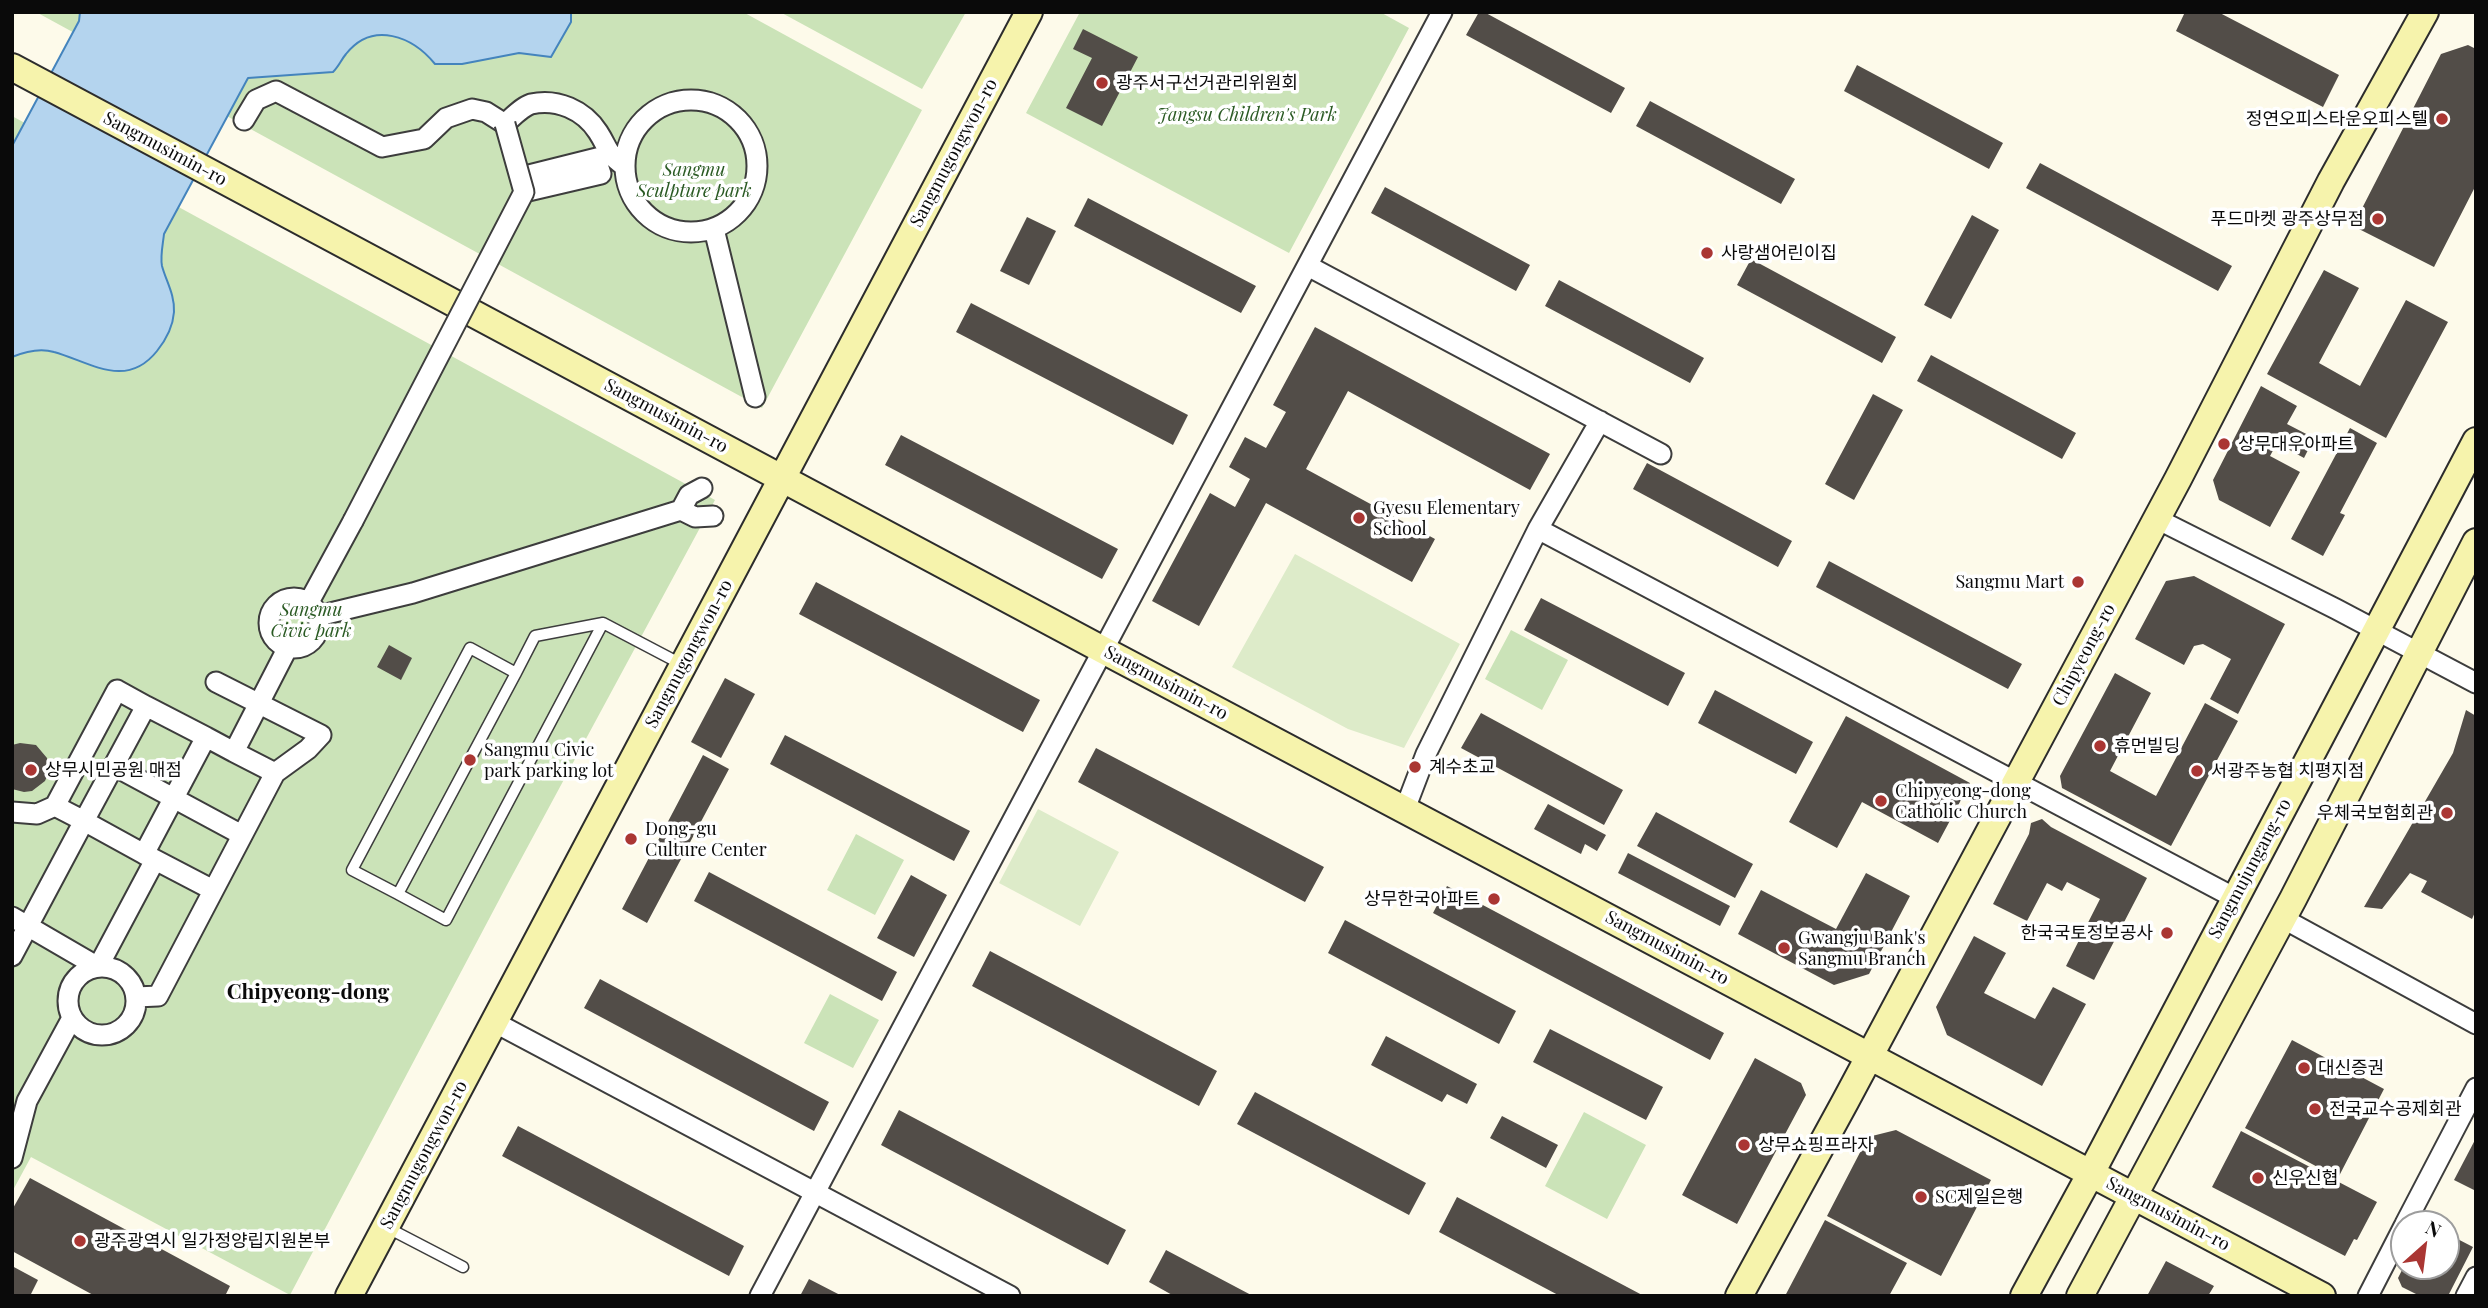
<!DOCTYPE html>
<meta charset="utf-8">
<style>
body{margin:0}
#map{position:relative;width:2488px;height:1308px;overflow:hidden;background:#fdfaea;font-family:"Playfair Display",serif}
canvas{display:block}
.frame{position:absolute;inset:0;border:14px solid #0a0a0a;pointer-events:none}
.north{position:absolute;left:2390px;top:1210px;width:70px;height:70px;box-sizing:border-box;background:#fff;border:2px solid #9d9d9d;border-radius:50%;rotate:28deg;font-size:19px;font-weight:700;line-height:28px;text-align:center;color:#0a0a0a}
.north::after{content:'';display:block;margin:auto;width:24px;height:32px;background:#aa3633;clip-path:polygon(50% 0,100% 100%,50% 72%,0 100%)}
</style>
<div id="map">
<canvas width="2488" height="1308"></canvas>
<div class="frame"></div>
<div class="north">N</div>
</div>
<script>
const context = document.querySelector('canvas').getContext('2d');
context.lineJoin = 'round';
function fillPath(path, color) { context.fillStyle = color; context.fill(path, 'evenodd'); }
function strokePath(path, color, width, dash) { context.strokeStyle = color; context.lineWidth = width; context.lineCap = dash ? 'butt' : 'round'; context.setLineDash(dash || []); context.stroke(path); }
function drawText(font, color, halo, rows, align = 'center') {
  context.font = font + ' "Playfair Display","Noto Sans KR",serif'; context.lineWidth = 7; context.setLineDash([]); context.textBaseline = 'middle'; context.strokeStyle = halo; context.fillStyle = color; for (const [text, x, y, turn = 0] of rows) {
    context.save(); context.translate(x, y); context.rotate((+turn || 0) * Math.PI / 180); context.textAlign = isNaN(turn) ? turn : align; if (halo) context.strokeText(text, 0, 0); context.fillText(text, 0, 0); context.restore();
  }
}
fillPath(new Path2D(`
 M36 12H743L922 110 762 408Z
 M780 12H966L922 89Z
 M1080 12H1380L1409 28 1289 253 1026 113Z
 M12 116 715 500 507 885 290 1295 31 1157 12 1192Z
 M1511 630 1568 660 1542 710 1485 679Z
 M856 834 904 860 875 915 827 890Z
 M830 994 879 1020 853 1068 804 1043Z
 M1584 1112 1646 1145 1607 1219 1545 1186Z`), '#cbe3b8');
fillPath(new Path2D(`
 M1295 554 1460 644 1404 748 1348 729 1232 667Z
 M1038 809 1119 852 1080 926 999 883Z`), '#ddebc9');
const water = new Path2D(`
 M80 12H571V22L551 57 519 53 462 64H435C413 37 373 20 346 54 341 60 339 66 333 72L248 78 164 234C163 244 160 256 162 266 166 281 175 295 174 312 173 326 165 341 157 351 126 390 90 362 54 352 41 348 24 352 12 357V146L79 21Z`);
fillPath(water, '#b4d4ee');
strokePath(water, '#4484bd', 2);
fillPath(new Path2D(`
 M1479 12H1484L1625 88 1611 113 1466 35Z
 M2185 12H2218L2339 75 2323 107 2176 31Z
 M1083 29 1138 57 1102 126 1066 108 1092 58 1073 49Z
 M2468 45 2476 49V185L2434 267 2353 226 2441 54Z
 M1857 65 2003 143 1989 169 1844 91Z
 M1650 101 1795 179 1781 204 1636 126Z
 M2040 163 2232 266 2218 291 2026 188Z
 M1385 187 1530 265 1516 291 1371 213Z
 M1088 198 1256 286 1241 313 1074 226Z
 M1972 215 1999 230 1951 319 1924 305Z
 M1027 217 1056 231 1029 285 1000 271Z
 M1751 259 1896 337 1882 363 1737 285Z
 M2324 270 2359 288 2319 363 2360 386 2406 300 2448 322 2386 438 2267 374Z
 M1559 280 1704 358 1690 383 1545 306Z
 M971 303 1188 415 1173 445 956 332Z
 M1315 327 1550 454 1530 490 1348 391 1306 469 1435 539 1412 582 1266 503 1199 626 1152 601 1210 493 1235 507 1250 479 1229 467 1245 437 1266 448 1286 412 1273 405Z
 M1931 355 2076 433 2062 459 1917 381Z
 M2261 386 2297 406 2287 424 2314 438 2304 458 2277 443 2270 456 2300 472 2270 527 2219 500 2213 480Z
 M1873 394 1903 410 1854 500 1825 484Z
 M2350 428 2377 443 2340 513 2345 515 2323 556 2291 539Z
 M901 435 1118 549 1102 579 885 465Z
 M1647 463 1792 541 1778 567 1633 489Z
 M1829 561 2022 664 2008 689 1816 587Z
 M2194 576 2285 624 2238 714 2210 699 2231 659 2203 644 2194 646 2184 665 2135 639 2166 581Z
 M816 582 1040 700 1023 732 799 614Z
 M1541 598 1685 673 1668 706 1524 630Z
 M389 645 412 658 401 680 377 667Z
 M2115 673 2151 693 2110 771 2156 796 2205 703 2238 721 2171 846 2062 788 2060 776Z
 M725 678 755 694 721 758 691 742Z
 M1715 690 1813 742 1796 774 1698 723Z
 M2466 710 2476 716V910L2472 919 2421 892 2427 881 2410 873 2382 909 2364 907 2453 753Z
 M1481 713 1623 790 1604 825 1461 748Z
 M1846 716 1970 783 1938 843 1862 802 1837 848 1789 822Z
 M785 735 970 831 954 861 770 764Z
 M20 743 36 745 47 758 48 774 45 781 32 791 24 792 12 789V745Z
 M1096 748 1324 867 1305 902 1078 782Z
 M703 755 729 769 647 923 622 909Z
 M1548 804 1606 835 1597 851 1585 844 1581 854 1534 829Z
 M1656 812 1753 864 1735 898 1637 846Z
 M2042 819 2051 827 2147 878 2094 980 2066 966 2100 899 2067 882 2062 891 2047 883 2027 921 1993 904 2029 834 2031 823Z
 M1628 853 1730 906 1720 926 1618 873Z
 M709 872 897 972 882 1001 694 901Z
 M1866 873 1910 896 1869 974 1834 985 1738 934 1761 890 1836 929Z
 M911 875 947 895 914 957 877 938Z
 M1447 886 1724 1033 1710 1060 1433 913Z
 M1345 920 1516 1011 1499 1044 1328 953Z
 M1974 936 2006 953 1984 993 2035 1019 2053 987 2086 1004 2042 1086 1947 1035 1936 1007Z
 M990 951 1217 1071 1199 1106 972 986Z
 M600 979 829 1102 814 1131 584 1008Z
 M1550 1029 1663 1087 1646 1120 1533 1062Z
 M1386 1036 1477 1084 1467 1104 1447 1094 1442 1102 1371 1065Z
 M2292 1040 2384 1089 2338 1178 2245 1128Z
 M1755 1058 1801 1083 1806 1095 1737 1224 1682 1195Z
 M1255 1092 1426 1183 1409 1215 1237 1124Z
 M899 1110 1126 1230 1108 1265 881 1145Z
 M1502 1116 1558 1145 1546 1168 1490 1138Z
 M518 1126 744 1246 729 1276 502 1156Z
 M1896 1130 1991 1180 1941 1276 1827 1216 1868 1137Z
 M2241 1131 2377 1202 2357 1240 2354 1239 2345 1256 2212 1187Z
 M2476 1138V1191L2454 1180Z
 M30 1178 230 1286 225 1296H95L12 1251V1210Z
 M1457 1197 1644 1296H1560L1439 1232Z
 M1825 1220 1907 1263 1889 1296H1785Z
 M2446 1233 2473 1247 2448 1296H2420L2402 1287 2398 1278 2404 1266H2446Z
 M1166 1250 1253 1296H1174L1149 1282Z
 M2166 1261 2214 1286 2208 1296H2147Z
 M12 1266 38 1280 30 1296H12Z
 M809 1279 842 1296H800Z`), '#524d48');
const lane = new Path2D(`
 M516 673 470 648 352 870 398 894 516 673 535 636 603 623 683 665
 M398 894 446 920 603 623
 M386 1227 463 1267`);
const street = new Path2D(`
 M625 166a66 66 0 1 1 132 0a66 66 0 1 1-132 0Z
 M244 120 256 100 276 91 382 147 424 139 446 118 472 109 486 112 505 124C512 117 522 107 531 104 557 98 584 110 598 132 609 149 606 153 624 166
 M524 192 601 174 598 165 530 183 529 175 609 155
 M714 229 755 397
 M1308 266 1661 454
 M1600 421 1538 529 2235 898
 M681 510 695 517 713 516
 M2157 519 2336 609 2476 683
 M269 623a25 25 0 1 1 50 0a25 25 0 1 1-50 0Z
 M309 602 353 521
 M318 616 413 593 681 510 689 495 702 488
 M216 682 321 735 308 749 275 773
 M114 766 242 835
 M1405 809 1426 754 1538 529
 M12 812 37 814 55 806
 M144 854 84 821 146 706 206 737
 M213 890 144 854 206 737 234 752 288 647
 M12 917 98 967 155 860
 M2282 918 2476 1024
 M12 956 84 821 55 806 117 690 146 706
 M68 1001a34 34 0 1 1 68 0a34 34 0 1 1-68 0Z
 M136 997 158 996 275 773 234 752
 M494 1022 1010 1296
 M12 1158 27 1101 72 1018
 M2405 1224 2476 1088
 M760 1296 1442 12
 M2368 1296 2404 1226
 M2466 1296 2476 1277`);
const secondary = new Path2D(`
 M12 67 1103 650 2322 1296
 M349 1296 1029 12
 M1739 1296 1845 1102 2178 479 2331 181 2425 12
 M2024 1296 2091 1173 2476 441
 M2080 1296 2293 899 2476 542`);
strokePath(lane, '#3d3d3d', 13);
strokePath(street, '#3d3d3d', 23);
strokePath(secondary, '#2c2c2c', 30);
strokePath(lane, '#fff', 10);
strokePath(street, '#fff', 19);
strokePath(secondary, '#f6f3ac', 26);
const streetBridge = new Path2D(`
 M353 521 524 192 505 124`);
strokePath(streetBridge, '#3d3d3d', 23, []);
strokePath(streetBridge, '#fff', 19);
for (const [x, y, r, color] of [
 [1102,83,7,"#aa3633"],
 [2442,119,7,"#aa3633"],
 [2378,219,7,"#aa3633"],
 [1707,253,7,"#aa3633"],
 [2224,444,7,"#aa3633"],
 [1359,518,7,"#aa3633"],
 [2078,582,7,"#aa3633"],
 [2100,746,7,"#aa3633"],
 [470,760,7,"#aa3633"],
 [1415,767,7,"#aa3633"],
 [31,770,7,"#aa3633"],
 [2197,771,7,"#aa3633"],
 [1881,801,7,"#aa3633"],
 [2447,813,7,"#aa3633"],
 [631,839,7,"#aa3633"],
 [1494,899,7,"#aa3633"],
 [2167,933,7,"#aa3633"],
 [1784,948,7,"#aa3633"],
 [2304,1068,7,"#aa3633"],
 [2315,1109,7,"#aa3633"],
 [1744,1145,7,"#aa3633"],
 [2258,1178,7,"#aa3633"],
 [1921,1197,7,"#aa3633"],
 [80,1241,7,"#aa3633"]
]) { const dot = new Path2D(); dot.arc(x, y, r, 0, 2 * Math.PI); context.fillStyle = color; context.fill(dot); strokePath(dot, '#fff', 2.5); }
drawText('18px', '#0a0a0a', '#fff', [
 ["광주서구선거관리위원회",1116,83],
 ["정연오피스타운오피스텔",2428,119,"right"],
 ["푸드마켓 광주상무점",2364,219,"right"],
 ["사랑샘어린이집",1721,253],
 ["상무대우아파트",2238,444],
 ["Gyesu Elementary",1373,508],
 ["School",1373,529],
 ["Sangmu Mart",2064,582,"right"],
 ["휴먼빌딩",2114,746],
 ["Sangmu Civic",484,750],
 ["park parking lot",484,771],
 ["계수초교",1429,767],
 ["상무시민공원 매점",45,770],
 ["서광주농협 치평지점",2211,771],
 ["Chipyeong-dong",1895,791],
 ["Catholic Church",1895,812],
 ["우체국보험회관",2433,813,"right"],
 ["Dong-gu",645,829],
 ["Culture Center",645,850],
 ["상무한국아파트",1480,899,"right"],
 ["한국국토정보공사",2153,933,"right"],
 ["Gwangju Bank's",1798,938],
 ["Sangmu Branch",1798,959],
 ["대신증권",2318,1068],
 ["전국교수공제회관",2329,1109],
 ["상무쇼핑프라자",1758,1145],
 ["신우신협",2272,1178],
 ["SC제일은행",1935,1197],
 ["광주광역시 일가정양립지원본부",94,1241]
], 'left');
drawText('italic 18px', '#2a5a23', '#fff', [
 ["Jangsu Children's Park",1247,115],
 ["Sangmu",694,170],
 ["Sculpture park",694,191],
 ["Sangmu",311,610],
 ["Civic park",311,631]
]);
drawText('18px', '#0a0a0a', '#fff', [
 ["Sangmusimin-ro",165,149,28],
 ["Sangmugongwon-ro",954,153,-62],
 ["Sangmusimin-ro",666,416,28],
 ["Sangmugongwon-ro",689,654,-62],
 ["Chipyeong-ro",2084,655,-62],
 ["Sangmusimin-ro",1166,683,28],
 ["Sangmujungang-ro",2250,869,-62],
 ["Sangmusimin-ro",1667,948,28],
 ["Sangmugongwon-ro",424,1155,-62],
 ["Sangmusimin-ro",2168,1214,28]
]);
drawText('bold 21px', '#0a0a0a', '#fff', [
 ["Chipyeong-dong",308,992]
]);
</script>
